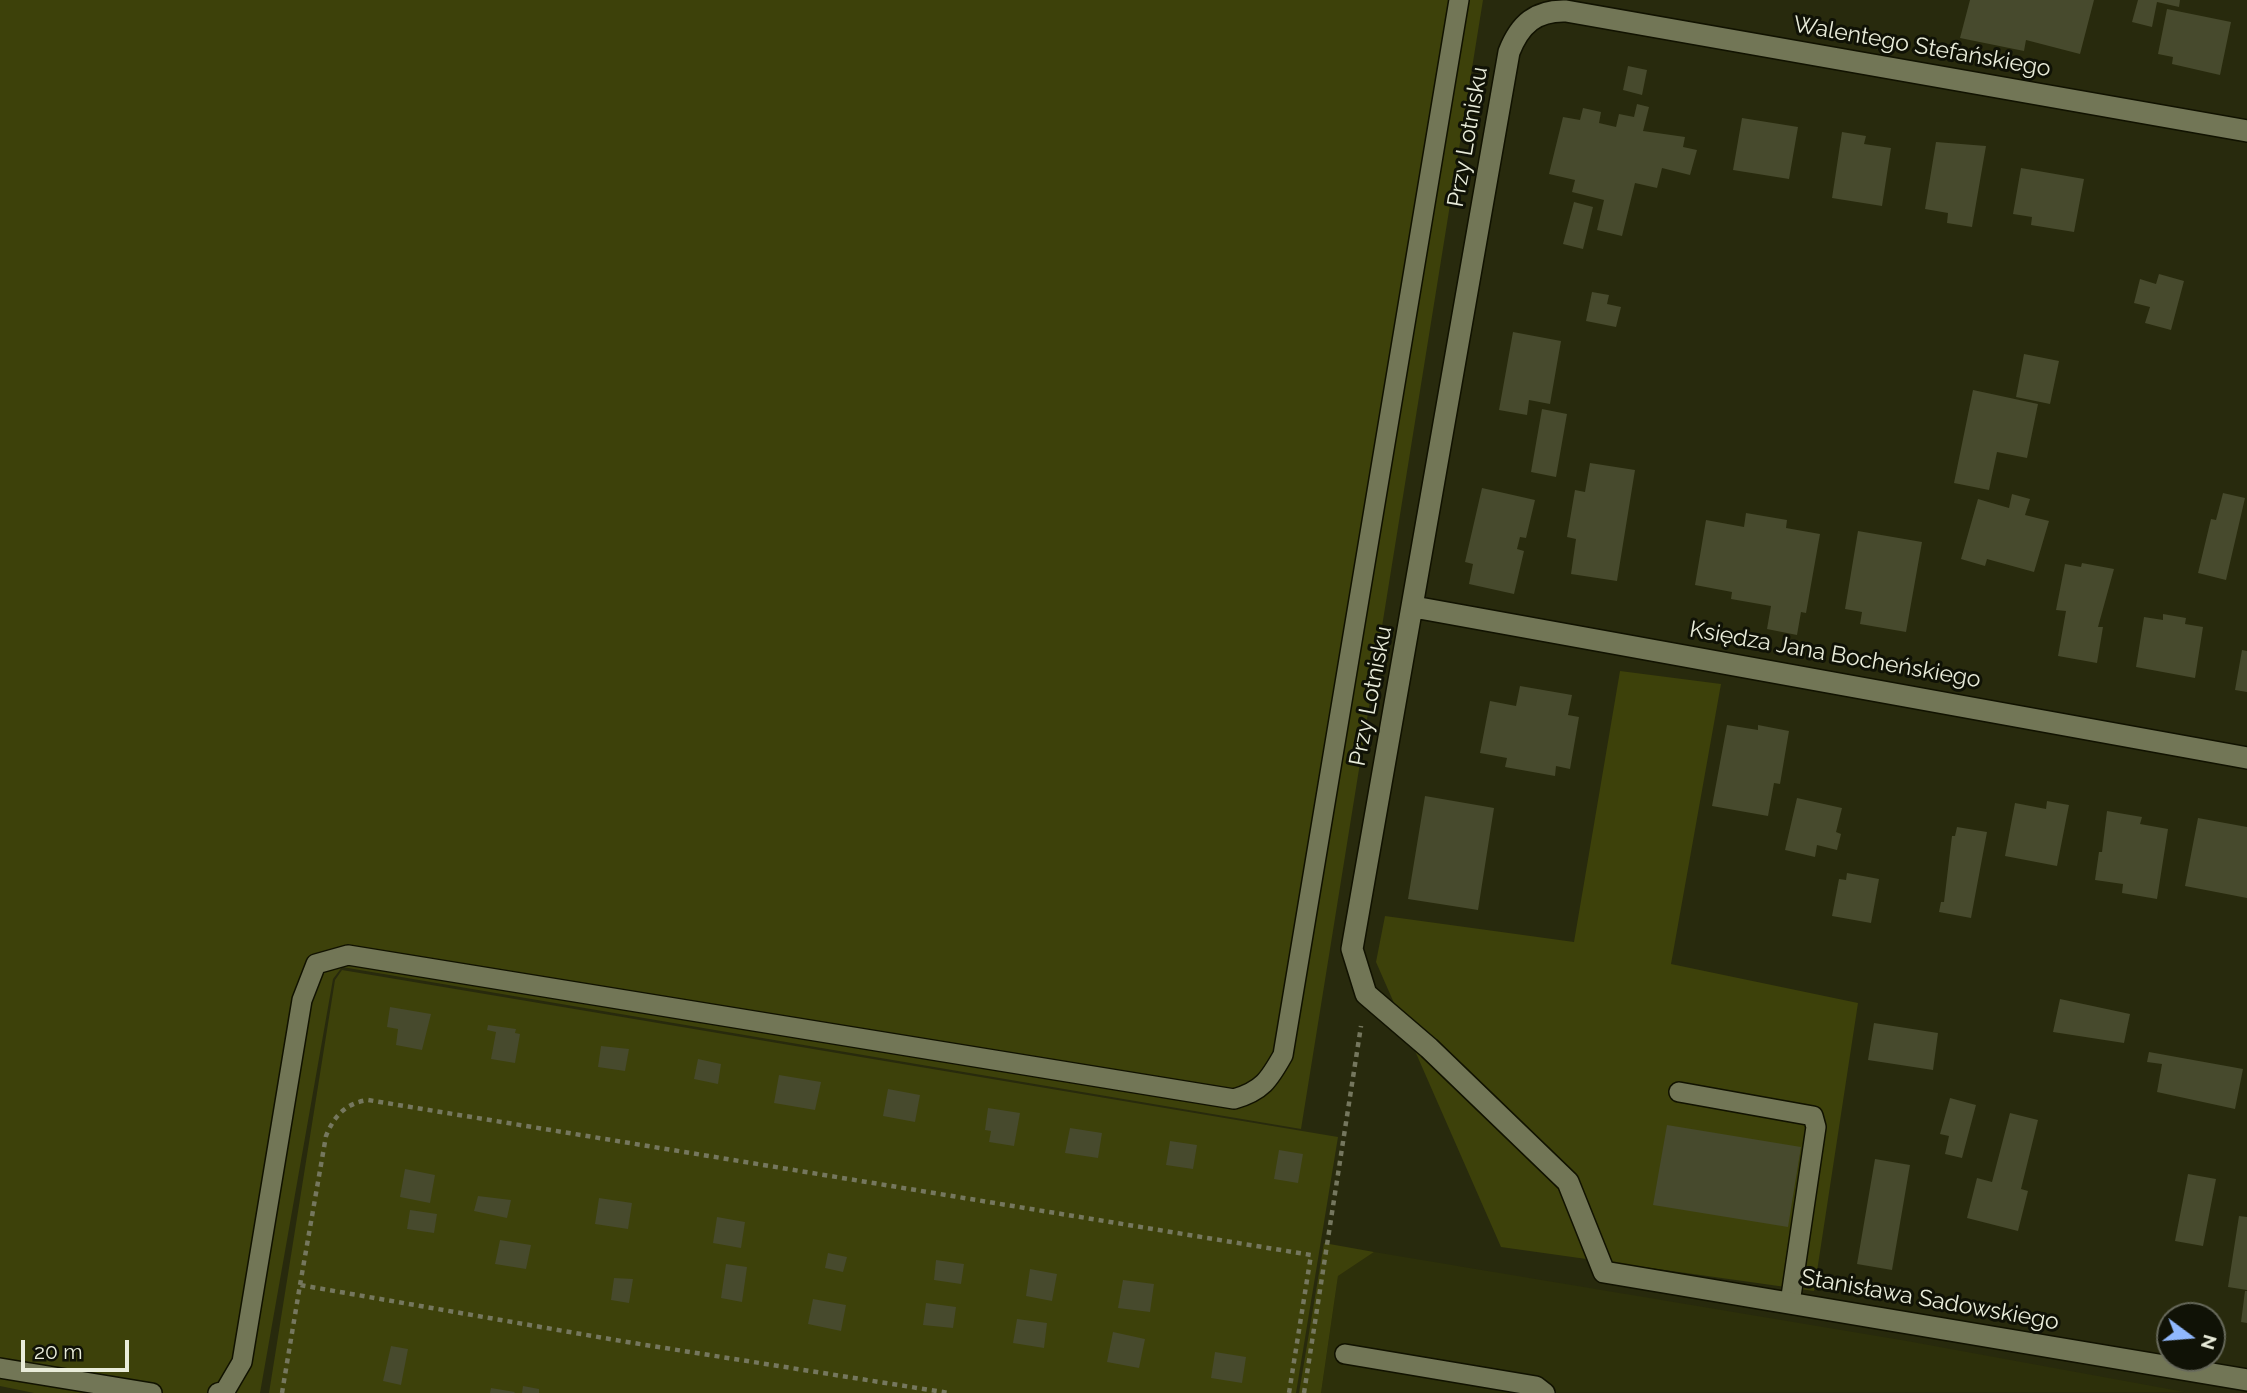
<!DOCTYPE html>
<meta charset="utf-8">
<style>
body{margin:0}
#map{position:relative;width:2247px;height:1393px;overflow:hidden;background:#282a0d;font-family:Raleway,sans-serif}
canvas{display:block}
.north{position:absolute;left:2156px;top:1302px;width:70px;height:70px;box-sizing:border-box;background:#101206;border:2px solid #67695b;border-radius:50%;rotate:106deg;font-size:19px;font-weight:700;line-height:28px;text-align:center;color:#e9ecda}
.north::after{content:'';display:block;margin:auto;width:24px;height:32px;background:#90b8fd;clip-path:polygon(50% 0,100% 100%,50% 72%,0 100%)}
.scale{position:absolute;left:21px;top:1340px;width:108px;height:32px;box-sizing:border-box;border:4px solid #e9ecda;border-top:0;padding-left:9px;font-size:21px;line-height:24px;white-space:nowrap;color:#e9ecda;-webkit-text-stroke:5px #101206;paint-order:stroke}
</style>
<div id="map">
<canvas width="2247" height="1393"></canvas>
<div class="north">N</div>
<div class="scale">20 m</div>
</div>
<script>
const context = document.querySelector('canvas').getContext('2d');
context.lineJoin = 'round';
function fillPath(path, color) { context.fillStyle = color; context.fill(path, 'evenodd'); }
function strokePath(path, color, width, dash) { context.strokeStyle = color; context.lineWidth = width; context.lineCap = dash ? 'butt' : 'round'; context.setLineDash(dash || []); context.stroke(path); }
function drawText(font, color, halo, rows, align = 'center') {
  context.font = font + ' Raleway,sans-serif'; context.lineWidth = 6; context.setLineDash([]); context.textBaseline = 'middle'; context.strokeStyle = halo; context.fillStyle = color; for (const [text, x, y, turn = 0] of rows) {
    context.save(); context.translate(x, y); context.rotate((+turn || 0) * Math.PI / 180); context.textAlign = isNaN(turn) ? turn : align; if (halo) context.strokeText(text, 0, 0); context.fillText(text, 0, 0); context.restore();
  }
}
fillPath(new Path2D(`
 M1374 1252 1907 1341 2185 1392 1321 1393 1338 1276Z`), '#2d300a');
fillPath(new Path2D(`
 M0 0H1483L1301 1129 342 967 333 979 260 1393H34L0 1386Z
 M1620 671 1721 684 1671 964 1858 1003 1814 1291 1501 1247 1376 962 1385 916 1574 942Z
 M342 970 1338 1137 1296 1393H269L335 980Z
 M1324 1243 1374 1252 1338 1276 1321 1393H1299Z`), '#3d410a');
fillPath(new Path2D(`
 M1970 0H2094L2080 54 2026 40 2024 51 1960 38Z
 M2138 0H2180L2179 7 2157 2 2152 27 2132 22Z
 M2167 9 2231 22 2220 75 2172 64 2173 57 2158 54Z
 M1628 66 1647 70 1642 95 1623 90Z
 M1637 104 1649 107 1643 131 1685 137 1683 147 1697 150 1690 175 1662 168 1657 188 1635 183 1622 236 1597 230 1604 200 1572 192 1575 180 1549 174 1563 117 1580 120 1583 108 1601 112 1599 123 1616 127 1619 114 1634 117Z
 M1742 118 1798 127 1789 179 1733 170Z
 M1842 132 1866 136 1864 144 1891 148 1882 206 1832 198Z
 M1936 142 1986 146 1972 227 1947 223 1948 213 1925 209Z
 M2021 168 2084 179 2074 232 2031 225 2032 217 2013 214Z
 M1574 202 1593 207 1583 249 1563 244Z
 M2159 274 2184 281 2171 330 2145 323 2150 307 2134 303 2140 279 2156 284Z
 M1592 292 1609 295 1607 304 1621 307 1616 327 1586 321Z
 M1513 332 1561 341 1550 404 1529 400 1527 415 1499 410Z
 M2024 354 2059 361 2050 404 2016 397Z
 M1973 390 2038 404 2027 458 1997 452 1989 490 1954 483Z
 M1542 409 1567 414 1556 477 1531 472Z
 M1590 463 1635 470 1617 581 1571 574 1576 539 1567 537 1575 490 1585 492Z
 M1482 488 1535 500 1526 538 1520 537 1517 549 1524 551 1514 594 1469 584 1473 564 1465 562Z
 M2223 493 2245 498 2226 580 2198 573 2211 519 2216 520Z
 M2012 494 2030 499 2025 515 2049 521 2034 572 1987 559 1985 566 1961 559 1978 499 2009 508Z
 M1746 513 1787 520 1786 528 1820 534 1806 613 1801 612 1797 635 1767 629 1771 606 1731 599 1732 592 1695 585 1706 520 1744 527Z
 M1858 531 1922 542 1906 632 1860 624 1862 612 1845 609Z
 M2082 563 2114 569 2098 627H2103L2097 663 2058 656 2066 611 2056 610 2065 564 2081 567Z
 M2163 614 2186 618 2185 624 2203 627 2195 678 2136 667 2144 617 2163 620Z
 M2242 650 2247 651V692L2235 690Z
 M1520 686 1572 695 1568 715 1579 717 1570 769 1556 766 1555 776 1505 767 1507 758 1480 753 1490 701 1516 706Z
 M1727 725 1758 730V725L1789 731 1780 784 1774 783 1768 816 1712 806Z
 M1425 796 1494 808 1478 910 1408 899Z
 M1797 798 1842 808 1836 832 1841 834 1837 850 1817 845 1815 857 1785 850Z
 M2047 801 2069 805 2057 866 2005 856 2015 803 2046 809Z
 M2107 811 2142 817 2140 824 2168 829 2157 899 2122 893 2123 884 2095 880 2099 852H2102Z
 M2198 818 2247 827V898L2185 886Z
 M1957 827 1987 832 1971 918 1939 912 1941 902H1944L1952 836H1955Z
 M1847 873 1879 879 1871 923 1832 916 1839 879 1846 880Z
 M2060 999 2130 1014 2124 1043 2053 1032Z
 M390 1007 431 1014 422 1050 396 1045 398 1029 387 1027Z
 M1874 1023 1938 1033 1933 1070 1868 1060Z
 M488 1025 516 1029 515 1033 520 1034 515 1063 491 1059 496 1032 487 1030Z
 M601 1046 629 1049 625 1071 598 1067Z
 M2149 1052 2243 1069 2235 1109 2157 1092 2162 1064 2147 1062Z
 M698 1059 721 1064 718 1084 694 1079Z
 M779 1075 821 1082 815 1110 774 1103Z
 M888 1089 920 1095 915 1122 883 1116Z
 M1950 1098 1976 1105 1962 1158 1945 1154 1949 1136 1940 1134Z
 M988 1108 1020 1113 1014 1146 989 1142 991 1131 985 1130Z
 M2010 1113 2038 1120 2021 1189 2028 1191 2018 1231 1967 1218 1977 1178 1992 1182Z
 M1667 1125 1801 1147 1788 1227 1653 1205Z
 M1070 1128 1102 1133 1098 1158 1065 1153Z
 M1170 1141 1197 1145 1193 1169 1166 1165Z
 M1279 1150 1303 1154 1298 1183 1274 1179Z
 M1875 1159 1910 1165 1892 1270 1857 1264Z
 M405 1169 435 1175 430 1203 400 1197Z
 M2188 1174 2216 1179 2203 1246 2175 1241Z
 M478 1196 511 1200 507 1218 474 1211Z
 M599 1198 632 1203 628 1229 595 1224Z
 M410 1210 437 1214 434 1233 407 1229Z
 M2239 1216 2247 1217V1290L2228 1287Z
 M717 1217 745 1222 741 1248 713 1243Z
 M500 1240 531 1245 526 1269 495 1264Z
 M828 1253 847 1257 843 1272 825 1268Z
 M936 1260 964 1264 961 1284 934 1280Z
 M726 1264 747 1267 742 1302 721 1298Z
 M1030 1269 1057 1274 1052 1301 1026 1296Z
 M614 1278 633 1279 629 1303 611 1300Z
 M1123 1280 1154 1284 1150 1312 1118 1308Z
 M2245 1291H2247V1323L2241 1322Z
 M813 1299 846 1305 841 1331 808 1324Z
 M926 1303 956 1307 953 1328 923 1325Z
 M1017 1319 1047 1323 1044 1348 1013 1343Z
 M1113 1332 1145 1339 1139 1368 1107 1362Z
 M391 1346 408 1349 401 1385 383 1381Z
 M1215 1352 1246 1357 1242 1383 1211 1378Z
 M523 1386 539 1389V1393H522Z
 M491 1388 515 1392 514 1393H490Z`), '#474a2d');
const lane = new Path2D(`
 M1679 1092 1813 1116 1816 1127 1790 1303
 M1345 1354 1536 1386 1545 1393
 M0 1368 152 1393
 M218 1393 225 1391 242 1362 302 1000 316 964 348 955 1234 1099C1262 1091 1269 1080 1283 1055L1459 0`);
const street = new Path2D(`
 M2247 131 1566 11C1536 10 1520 24 1509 52L1352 949 1366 994 1429 1048 1568 1182 1604 1272 2247 1380
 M1414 607 2247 758`);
strokePath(lane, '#111200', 22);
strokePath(street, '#111200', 24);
strokePath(new Path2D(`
 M300 1285 326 1136C334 1116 346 1103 368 1100L1311 1255 1289 1393
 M282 1393 300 1285 627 1342 949 1393
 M1304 1393 1361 1026`), '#75775e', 4.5, [5, 5]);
strokePath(lane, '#727656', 19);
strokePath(street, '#727656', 21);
drawText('23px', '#e9ecda', '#101206', [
 ["Walentego Stefańskiego",1922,47,10],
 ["Przy Lotnisku",1468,137,-80],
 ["Księdza Jana Bocheńskiego",1835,655,10],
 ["Przy Lotnisku",1371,696,-79],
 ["Stanisława Sadowskiego",1930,1300,10]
]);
</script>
